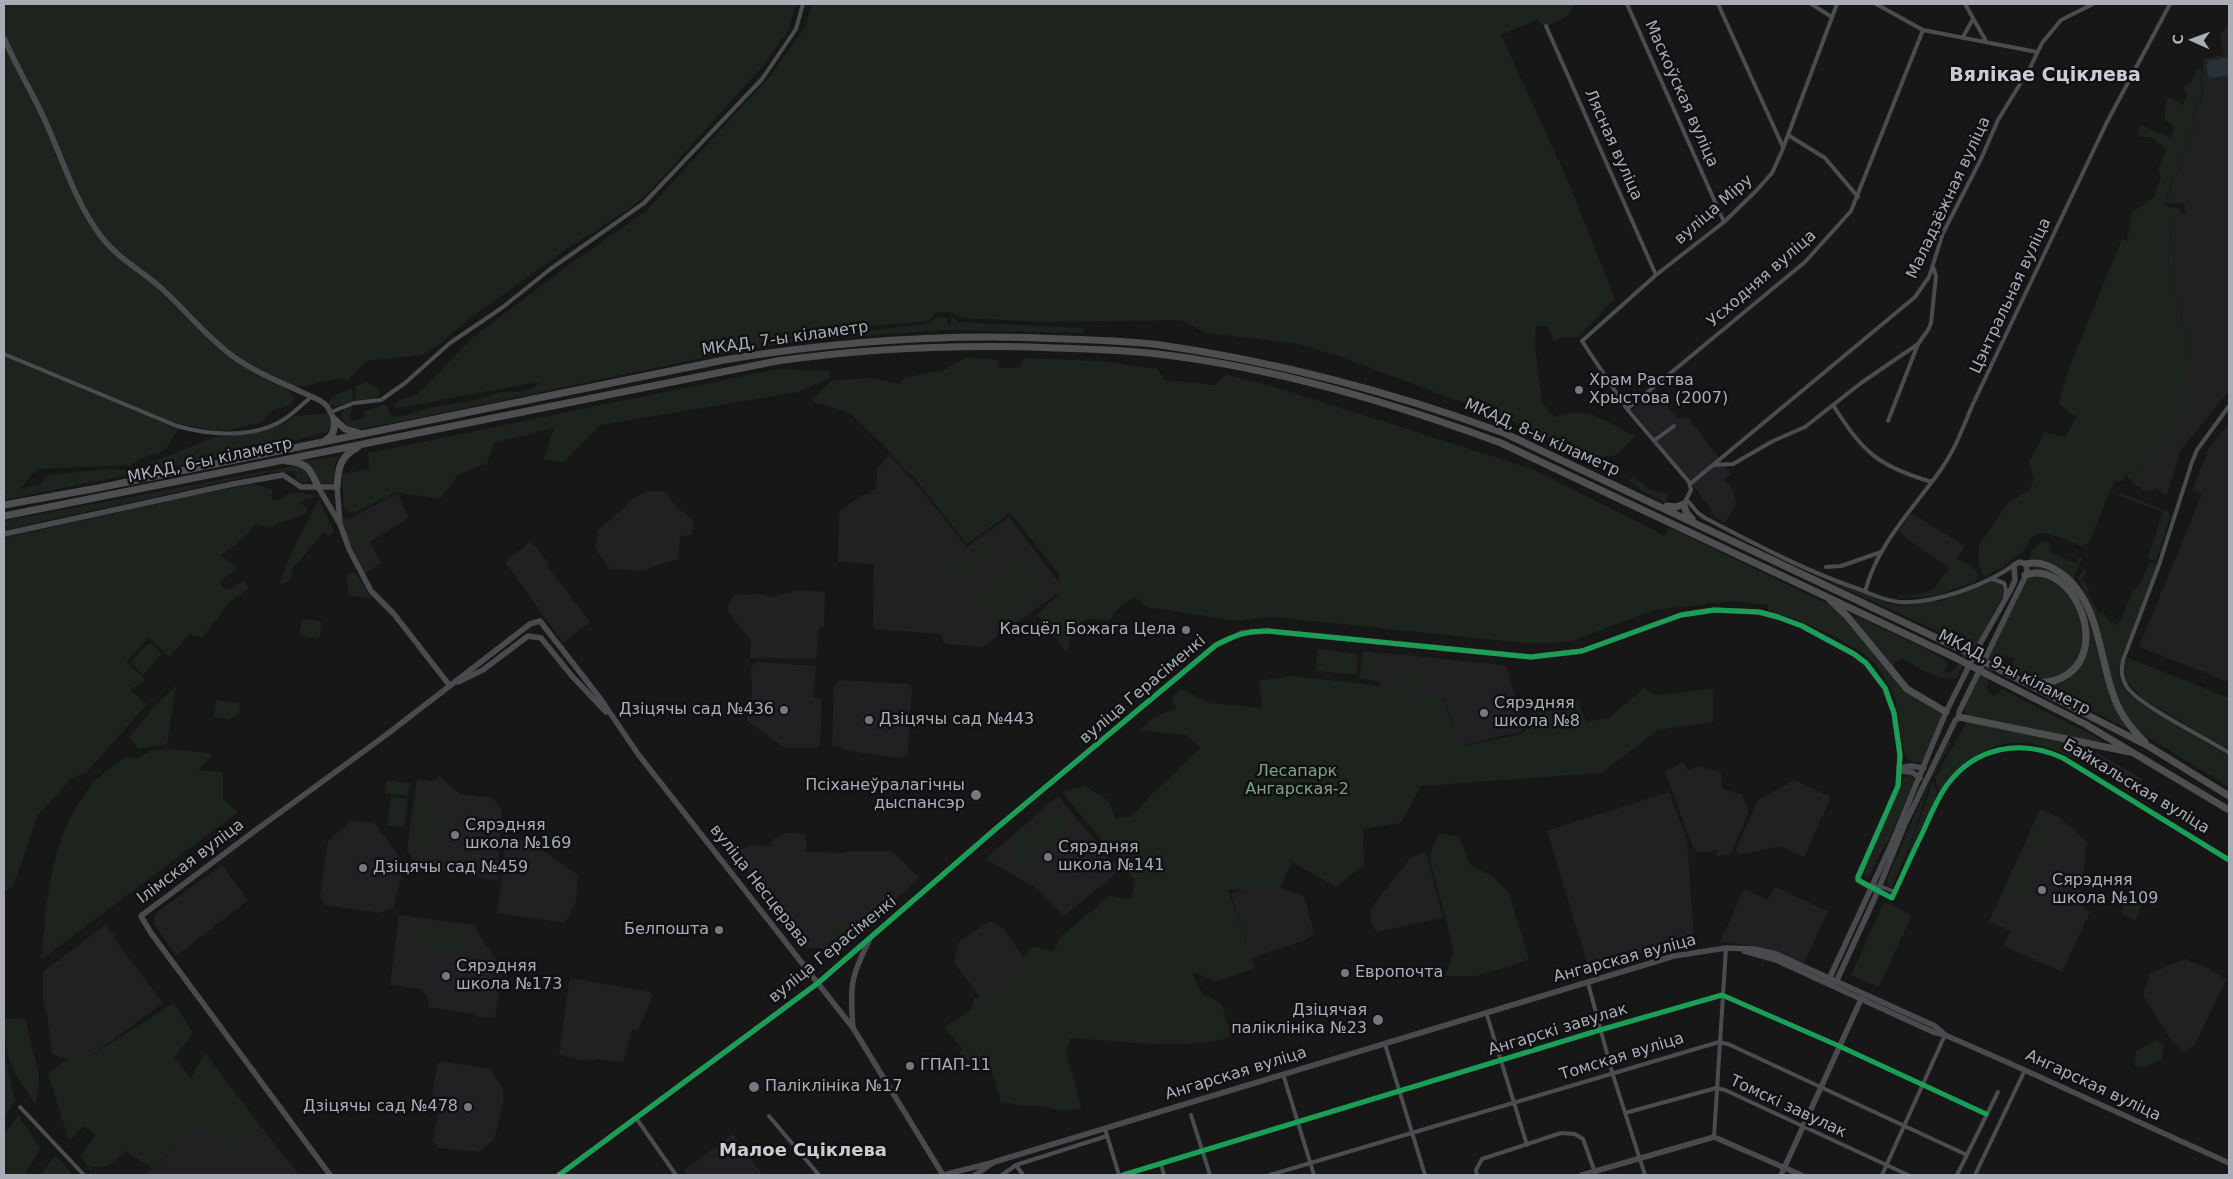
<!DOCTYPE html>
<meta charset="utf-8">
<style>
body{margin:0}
#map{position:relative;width:2233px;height:1179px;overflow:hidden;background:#171717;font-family:"DejaVu Sans",sans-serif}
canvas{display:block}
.frame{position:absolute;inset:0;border:5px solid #a8adb8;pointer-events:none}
.north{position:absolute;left:2168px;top:15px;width:50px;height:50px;-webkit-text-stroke:4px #111113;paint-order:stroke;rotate:272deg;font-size:14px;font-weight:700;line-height:20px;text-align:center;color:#a8adb8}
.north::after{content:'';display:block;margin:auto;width:18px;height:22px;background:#a8adb8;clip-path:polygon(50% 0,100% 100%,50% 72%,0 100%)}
</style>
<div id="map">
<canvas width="2233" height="1179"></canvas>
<div class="frame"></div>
<div class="north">С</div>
</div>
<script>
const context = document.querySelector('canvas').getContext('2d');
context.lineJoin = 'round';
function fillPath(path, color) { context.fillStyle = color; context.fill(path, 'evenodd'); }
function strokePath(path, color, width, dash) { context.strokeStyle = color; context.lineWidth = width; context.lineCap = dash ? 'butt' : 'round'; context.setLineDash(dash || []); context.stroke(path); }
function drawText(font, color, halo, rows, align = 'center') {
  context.font = font + ' "DejaVu Sans",sans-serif'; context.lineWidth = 5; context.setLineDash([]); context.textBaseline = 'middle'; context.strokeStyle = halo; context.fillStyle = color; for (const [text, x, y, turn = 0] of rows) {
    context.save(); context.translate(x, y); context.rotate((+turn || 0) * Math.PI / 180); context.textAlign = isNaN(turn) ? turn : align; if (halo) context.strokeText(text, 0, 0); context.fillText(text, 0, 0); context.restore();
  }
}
fillPath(new Path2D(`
 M2229 21V391L2181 450 2166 497 2142 471 2191 358 2168 260 2173 216 2186 213 2184 203H2166L2172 181 2181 168 2187 136 2192 133 2194 127 2193 118 2202 98 2203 59 2224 55 2220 37Z
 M1656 390 1677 419 1688 417 1731 474 1724 479 1733 490 1736 505 1724 523 1711 514 1712 511 1689 480 1632 410Z
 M2229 423V682L2139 647 2202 494 2192 490 2210 447Z
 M890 454 909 478 911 477 967 547 1009 517 1064 589 982 647 945 644 943 642V635L940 634 873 629 874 564 838 562 839 515 840 511 856 499 862 495 870 494 872 490 876 489 877 469Z
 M650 491H663L677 507 693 520 692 535 680 536 678 559 641 571 610 569 595 549 598 530 637 496Z
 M397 493 409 517 370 542 381 563 365 574 344 531 341 520 351 518Z
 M1911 513 1965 546 1950 569 1898 532Z
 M531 541 549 564 548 567 590 622 563 643 505 562Z
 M797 590 825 592 824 627H819L816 659 750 658 751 641 729 613 728 606 734 595 760 594 771 597Z
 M1363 651 1504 665 1507 669 1524 728 1520 732 1463 745 1456 740 1445 698 1380 687V681L1359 679Z
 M758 662 816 666 813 697 822 699 820 744 817 748H785L747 721V698H752V681L750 675 752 665Z
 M840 680 908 684 912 688 911 708 905 719V722L909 725 908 754 901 758 842 750 840 747 832 745 834 685Z
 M2096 752 2142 779 2134 792 2088 765Z
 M1683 762 1688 770 1698 766 1721 772 1722 788 1742 795 1749 812 1731 854 1717 857 1716 850 1699 853 1693 848 1665 771Z
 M439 776 460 794 493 798 502 810 497 881 417 866 407 850 417 779 432 781Z
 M1794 780 1831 797 1804 857 1781 846 1738 855 1736 850 1757 801Z
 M1669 792 1687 840 1694 936 1589 969 1547 831Z
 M1058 796 1120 870 1064 916 1038 889 985 859Z
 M2040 809 2059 817 2087 842 2084 865 2085 869 2077 888 2082 892 2083 908 2090 912 2062 972 2004 946 2010 931 1989 922Z
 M351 821 374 822 402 861V874L393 908 379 913 325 905 320 897 328 841Z
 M784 833 806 834V852L843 853 847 851H886L894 853 920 878 836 949 807 948 733 852 753 845 771 846 772 840Z
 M505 834 536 846 578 875 576 902 565 923 497 913 502 880Z
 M1426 852 1443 918 1376 932 1370 919 1371 908 1411 857Z
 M222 865 248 900 176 956 154 924V918L157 912Z
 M1272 885 1304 896 1314 932 1306 940 1251 958 1231 893Z
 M1775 887 1828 911 1804 963 1754 946 1720 942 1744 889 1766 899H1768Z
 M399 915 473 925 500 966H503L495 1018 477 1017 474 1014 429 1007 428 997 421 989 390 985Z
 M989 921 1003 928 1023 957 1037 998 988 1007 954 963 958 943Z
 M105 925 111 933 114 932 116 935 113 937 163 1003 92 1055 71 1061 52 1054 47 1014 43 1002V972Z
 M2185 959 2210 969 2226 980 2194 1046 2183 1051 2172 1042 2143 995 2150 973Z
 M571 978 650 992 652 997 638 1031 632 1030 623 1062 598 1059 587 1061 559 1055 569 983Z
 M440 1061 489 1069 502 1086 504 1100 494 1140 480 1152 438 1148 433 1140 438 1112 431 1102 437 1066Z
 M205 1122 229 1150 262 1128 298 1173 296 1175H145Z
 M733 1134 763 1175H687L683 1171Z`), '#212123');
fillPath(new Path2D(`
 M4 4H796L788 31 762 67 652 189 629 209 568 248 465 322 441 343 423 355 366 361 348 380C328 376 309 389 290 386L286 390 295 396 294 401 290 405 273 410 262 422 230 430 217 431 182 424 166 448 160 453 145 457 130 465 40 469 32 474 20 490 40 484 50 475 103 469 132 470 215 437 251 434 284 424 295 416 328 413 332 424 331 430 327 432 281 444 4 500V493L9 492H4Z
 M812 4H1574L1569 15 1550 25H1541L1538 19 1501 35 1568 181 1615 299 1578 337H1564L1553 341 1548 327 1542 325 1536 327 1535 345 1542 402 1554 417C1589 405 1605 421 1635 437L1616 455 1592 459 1526 426 1341 357 1299 344 1207 333 1180 320 1044 322 963 318 950 312H936L928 321 823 331 757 343 926 324 937 317 947 318 948 325H951V317L959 322 1084 328V333L946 330 796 341 736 351 398 422 356 429 345 424 341 414 346 407H352L350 421 363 419 365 411 386 404 390 414 394 417 404 416 427 408 476 400 500 392H520L535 387 538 382 398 408 394 406V403L419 393 471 339 566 267 646 211 770 76 805 27Z
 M2198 69H2202L2201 98 2192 118 2194 127 2192 132 2187 136 2181 168 2172 180 2165 203 2169 207 2178 208 2182 213 2173 216 2168 260 2191 358 2185 403 2154 458 2147 461 2142 470 2158 488C2144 497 2134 484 2126 475L2122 481H2114L2089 543 2081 546 2051 534 2038 533 2030 539 2023 552 2011 559 2006 566 1984 576 1978 565 1979 545 2007 504 2030 489 2034 479 2029 462 2045 432 2065 438 2076 417 2059 404 2068 371 2122 239 2127 241 2132 212 2154 198 2161 177 2158 170 2166 149 2151 137H2142L2137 132 2140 125 2171 138 2175 127 2164 119 2167 97 2176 100 2183 106 2187 95 2184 88 2185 85 2191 83Z
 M966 357 998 360 999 368H1019L1024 358 1099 361 1157 369 1165 380 1215 385 1226 375 1272 386 1532 469 1665 536 1668 527 1832 606 1842 613 1868 643 1902 688 1941 714V717L1925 761 1914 763 1906 757C1899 739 1900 719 1895 700 1891 688 1884 676 1877 666 1858 643 1797 619 1768 610V605L1733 601 1654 610 1572 641 1553 643H1524L1273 617 1237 621 1147 607 1134 597 1115 611 1110 620 1087 619 1072 631 1067 653 1037 615 1058 595 1059 574 1010 513 967 544 911 474 909 475 890 452 850 413 812 401 831 380 871 378 899 384 905 377 942 371Z
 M777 369 829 371 830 378 798 392 600 425 563 462 544 459 554 428 494 443 487 463 458 475 440 499 396 492 354 513 348 512 344 508 342 474 369 469 368 453Z
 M366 382 378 389 380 395 373 399 356 401 355 387Z
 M352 388 353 402 335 406 329 404V401L332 397Z
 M340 456 335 464 333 483 320 484 303 461Z
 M292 466H300L308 471 309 480 305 482H299L293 471 264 473 4 530V521Z
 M1633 476 1649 489 1668 494 1666 503 1644 492 1629 481Z
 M254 484 272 489V499L281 500C292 488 302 493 317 496L298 502 307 507V513C294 519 282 519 271 528L256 524 243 539 221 555 236 568 219 583 224 589H231L244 580 249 588 229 603 203 637 190 634 169 657 149 637 126 662 146 680 130 690 147 704 86 773 72 778 38 815 13 886 4 892V538L191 496Z
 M2121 493 2169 512 2170 517 2156 562 2148 558 2163 512 2117 495Z
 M319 499 334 532 330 536 324 532 292 569 291 579 282 585 280 582 294 547Z
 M357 523H361L369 531 367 538 355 547 352 546 344 529Z
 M2043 541 2050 543 2051 553 2076 563 2080 556 2082 559 2075 573 2074 580 2029 560 2033 549Z
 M988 542 996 554 973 571 965 559Z
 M961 555 973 573 962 580 950 563Z
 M1022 559 1046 593 995 630 971 595Z
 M1956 559 1972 565 1978 575 1976 581 1935 596 1898 598V595L1905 597 1933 590Z
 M2150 562 2157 565 2121 658C2119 667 2118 677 2122 685 2132 703 2208 743 2229 756V787L2138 731 2121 706 2114 691 2089 600 2078 579 2083 570 2086 571V575L2082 578 2090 591 2087 593 2099 613 2103 611 2110 624 2113 622 2115 625 2120 622 2133 590 2140 584Z
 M2036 565 2053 571 2071 585 2085 604 2110 698 2127 729 2045 686 2070 676 2077 670 2087 654 2089 632 2086 620 2054 575 2032 568Z
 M355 572 372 599 348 595 347 573Z
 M2039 575C2045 577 2051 580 2057 583 2076 596 2093 638 2079 659 2063 683 2033 684 2011 667L2014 658 2005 656C1996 662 1987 680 1987 690L1994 697 2001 689 2100 739 2101 741 2100 742 1966 717 1964 707 2026 578Z
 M1828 581 1853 588 1886 603 1900 606 1944 600 1991 581 2001 583 2004 592 1962 676 1960 677 1976 638 1956 679C1937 680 1920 668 1903 659L1895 662 1893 670 1854 618 1858 617 1930 651 1949 664 1943 672 1949 673C1959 669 1969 646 1965 636L1959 633 1957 640Z
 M303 619 320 621 322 623 320 636 316 639 299 635Z
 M149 642 162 653 143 675 131 662Z
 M1318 649 1358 654 1356 675 1316 671Z
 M1363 658 1376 660 1374 679 1361 678Z
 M2128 658 2229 698V750L2145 700C2134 691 2114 673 2128 658Z
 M1396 664 1430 668 1429 687 1394 684Z
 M1291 676 1358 683 1443 697 1457 741 1465 746 1522 734 1529 724 1530 714 1578 701 1586 722 1609 718 1644 688 1654 695 1713 689V722L1658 730 1601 773 1421 786 1401 823 1363 829 1364 864 1336 887 1292 862 1279 890H1228L1255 968 1217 981 1191 972 1202 993 1222 1004 1231 1036C1195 1052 1113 1040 1071 1038L1066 1051 1081 1108 1064 1111 1039 1106H1025L1001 1102 991 1069 984 1061 972 1062 960 1055 961 1047 944 1027 971 1010 974 998 988 997 1020 975 1024 956 1034 946 1053 952 1061 936 1110 896 1131 899 1135 881 1062 792 1086 786 1109 801 1115 819 1133 816 1151 795 1201 748 1186 735 1140 730 1150 720 1176 708 1172 697 1181 689 1209 703 1262 708 1259 681Z
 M176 686 167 744 139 749 129 737 154 707Z
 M216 700 240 703 239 713 229 719 214 717Z
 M1967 722 2095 746 2087 760V765C2024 731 1985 733 1939 792L1935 778Z
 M1949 742 1951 743 1930 782 1911 842 1893 885 1890 887 1886 881 1933 773Z
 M170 749 210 753V758L198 770 223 772V799L238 812 41 960C47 899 50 837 90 787 99 776 113 766 125 757L138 759 149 751Z
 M1910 774 1915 781 1888 841 1878 857 1869 878H1866L1863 873 1903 779 1907 775Z
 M387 780 410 783 408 796 385 793Z
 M1933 781 1937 794 1903 868Z
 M391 797 408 799 404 827 387 825Z
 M417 801 441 804 436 846 412 843Z
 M1057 806 1072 825 1023 865 1007 846Z
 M2042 815 2056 822 2041 856 2027 849Z
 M1439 833 1459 837 1470 864 1493 877 1509 893 1529 960 1476 976H1445L1454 951 1429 856Z
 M2021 862 2035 868 2020 902 2005 895Z
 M2130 894 2144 900 2135 920 2121 913Z
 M1884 902 1912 915 1879 987 1851 975Z
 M821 921 849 922V940L840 947Z
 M416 922 456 927V931L466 932 464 950 454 949 456 934 453 952 412 946Z
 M174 1003 193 1033 174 1058 191 1078 205 1053 262 1128 229 1150 205 1123 152 1168 125 1151 109 1166 91 1167 92 1173 81 1156 95 1135 84 1126 69 1141 48 1073 65 1061 92 1055Z
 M4 1018 25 1019 39 1075 36 1106C14 1071 4 1061 4 1018Z
 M2156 1040 2164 1044 2161 1060 2141 1068 2134 1065 2136 1051Z
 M4 1055 15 1100 4 1118Z
 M18 1115 41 1149 24 1175H4V1135Z
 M56 1155 73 1175H40Z`), '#1d241e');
fillPath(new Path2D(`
 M2229 57V75L2212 78 2208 76 2206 66 2209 61Z`), '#2a3239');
strokePath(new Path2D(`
 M1627 4 1724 222
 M1718 4 1783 147
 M1811 4 1832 17
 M1876 4 1923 30 2037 52
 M1965 4 1986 41
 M1546 26 1656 275
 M1963 37 1973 19
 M1788 135 1825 158 1858 197
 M4 354 177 426C209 435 252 439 283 420 293 414 301 405 310 398
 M1833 405C1863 452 1877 466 1932 482
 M2229 406 2197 450 2192 462 2159 565 2123 660C2121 670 2121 678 2127 687 2140 706 2206 738 2229 753
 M1627 409 1805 262 1851 211 1923 30
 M331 412 354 403 381 400 405 383 450 343 503 307 549 270 644 203 762 79 796 29 803 4
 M1888 421 1918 344 1928 330 1931 323 1936 276 1933 267
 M1655 440 1674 426
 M1713 465 1733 464 1773 441 1805 427 1861 383 1918 344
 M1690 484 1915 297 1929 277 1943 233 1981 159 1998 120 2031 66 2042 43 2061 20 2093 4
 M1687 500 1698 513 1705 518C1753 543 1800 568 1850 586 1867 591 1882 601 1900 602 1935 604 1986 585 2014 565
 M1684 504 1691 490 1689 482 1627 409 1582 341 1656 275 1724 222 1756 191 1772 173 1782 151 1837 4
 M1826 567 1841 566 1881 552
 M1992 579 2004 583 2006 590 2005 598
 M1865 592C1877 544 1914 508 1942 468 1955 449 1963 428 1972 406L2107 122 2170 4
 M1871 888 1880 886 1895 892
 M1878 892 1892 898C1902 877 1911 856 1921 836 1929 819 1936 800 1947 785 1976 746 2021 739 2063 758L2229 860
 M1588 983 1612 1072 1645 1175
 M1486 1012 1527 1145
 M1385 1044 1425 1175
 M1283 1074 1314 1175
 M20 1107 84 1175
 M1625 1113 1716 1088 1725 1090 1908 1175
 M1191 1115 1210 1175
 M769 1116 819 1175
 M636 1118 676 1175
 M1105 1129 1119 1175
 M1714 1137 1726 948
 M1161 1164 1164 1175
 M1016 1165 1023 1175
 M1002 1175 1016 1165 1107 1136
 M1123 1175 1600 1030 1722 995 1839 1046 1986 1114
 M1270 1175 1719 1042 1728 1044 1967 1155
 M1477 1175 1476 1170 1482 1159 1561 1133 1575 1134 1583 1139 1596 1175
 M1882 1175 1945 1035
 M1957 1175 1998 1092
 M1975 1175 2025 1070`), '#4b4c50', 4);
strokePath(new Path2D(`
 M4 38C15 64 29 87 41 112 61 153 73 199 100 235 116 257 139 269 160 287 185 309 206 337 234 357 261 376 292 387 321 401L327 406 334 419
 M318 487 340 524 349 549 371 591 394 614 450 686
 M4 534 233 484 283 475 301 487H337L340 524
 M2019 562 2026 564 2027 573 1959 712V717L1955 721 1905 824 1873 902 1837 980 1830 984V977L1891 845 1946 712 1981 642 2010 591 2015 580 2014 565Z
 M458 682 483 670 528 636 541 638 572 676 606 712
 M1899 768 1910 766 1924 768
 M1899 771 1912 772 1920 778
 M1744 951 1776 960 1933 1032 1945 1035 2009 1063 2229 1163
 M853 1028C850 987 850 978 869 941
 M330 1175 151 933 141 916 256 830 386 735 530 624 540 621 600 698 638 754 853 1028 943 1175
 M559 1175 818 983 999 826 1216 645 1242 633 1268 631 1531 657 1582 651 1681 615 1714 610 1759 612 1778 617 1802 626 1854 654 1866 663 1885 688 1894 713 1900 755 1898 786 1858 877V880L1878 892
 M943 1175 991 1163
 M975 1175 994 1162 1674 956 1726 948 1754 949 1776 954 1935 1026 1945 1035
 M1582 1175 1714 1137 1801 1175
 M1781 1175 1863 995`), '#4a4a4e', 5.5);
strokePath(new Path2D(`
 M334 419 345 429 359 433
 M326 440C334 435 335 429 334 420
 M286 461C308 463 310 468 318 487
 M337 487C338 469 340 456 358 447
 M4 505 98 488 724 360C837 341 950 333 1065 339 1097 340 1129 341 1161 345 1278 362 1392 392 1504 433L1958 648
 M1667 506 1676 507 1684 504 1686 512 1692 519
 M4 516 777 361C870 348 963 344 1056 348 1090 349 1124 350 1158 354 1276 368 1390 402 1501 443L1954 657
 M2026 564C2038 561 2049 565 2059 572 2098 598 2098 650 2112 691 2118 711 2130 728 2145 742
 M2025 575C2071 559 2110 645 2068 674 2055 683 2042 684 2028 681
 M1830 600 1847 616 1907 689 1946 712
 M2002 671 2150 747 2229 796
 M1998 680 2085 724 2229 810
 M1959 717 2130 752`), '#4e4e51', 7);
strokePath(new Path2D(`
 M1958 648 2002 671
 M1954 657 1998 680`), '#4e4e51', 7);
strokePath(new Path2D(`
 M559 1175 818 983 999 826 1216 645C1233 636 1248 630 1268 631L1531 657 1582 651 1681 615 1714 610 1759 612 1778 617 1802 626 1854 654 1866 663 1885 688 1894 713 1900 755 1898 786 1858 877V880L1892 898C1902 877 1911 856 1921 836 1929 819 1936 800 1947 785 1976 746 2021 739 2063 758L2229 860
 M1123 1175 1600 1030 1722 995 1839 1046 1986 1114`), '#1a9f57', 5);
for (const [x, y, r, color] of [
 [1579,390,5,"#757880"],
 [1186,630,5,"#757880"],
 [784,710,5,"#757880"],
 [1484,713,5,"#757880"],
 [869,720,5,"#757880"],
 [976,795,6,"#757880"],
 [455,835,5,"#757880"],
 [1048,857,5,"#757880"],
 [363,868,5,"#757880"],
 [2042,890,5,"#757880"],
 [719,930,5,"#757880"],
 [1345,973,5,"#757880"],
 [446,976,5,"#757880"],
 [1378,1020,6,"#757880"],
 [910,1066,5,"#757880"],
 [754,1087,6,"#757880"],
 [468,1107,5,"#757880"]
]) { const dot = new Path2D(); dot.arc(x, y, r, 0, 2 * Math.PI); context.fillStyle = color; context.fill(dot); strokePath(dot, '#111113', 2); }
drawText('16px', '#a8adb8', '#111113', [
 ["Маскоўская вуліца",1681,94,66],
 ["Лясная вуліца",1613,145,66],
 ["Маладзёжная вуліца",1949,198,-65],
 ["вуліца Міру",1714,210,-41],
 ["Усходняя вуліца",1762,279,-41],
 ["Цэнтральная вуліца",2011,296,-65],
 ["МКАД, 7-ы кіламетр",785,339,-8],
 ["МКАД, 8-ы кіламетр",1542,438,24],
 ["МКАД, 6-ы кіламетр",210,461,-12],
 ["МКАД, 9-ы кіламетр",2014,673,27],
 ["вуліца Герасіменкі",1143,690,-40],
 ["Байкальская вуліца",2136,787,31],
 ["Ілімская вуліца",191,862,-37],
 ["вуліца Несцерава",759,886,52],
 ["вуліца Герасіменкі",833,950,-39],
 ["Ангарская вуліца",1625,959,-15],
 ["Ангарскі завулак",1558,1030,-17],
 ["Томская вуліца",1622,1057,-17],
 ["Ангарская вуліца",1236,1074,-17],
 ["Ангарская вуліца",2093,1086,25],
 ["Томскі завулак",1788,1107,25]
]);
drawText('16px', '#a8adb8', '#111113', [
 ["Храм Раства",1589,381],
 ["Хрыстова (2007)",1589,399],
 ["Касцёл Божага Цела",1176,630,"right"],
 ["Сярэдняя",1494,704],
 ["школа №8",1494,722],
 ["Дзіцячы сад №436",774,710,"right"],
 ["Дзіцячы сад №443",879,720],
 ["Псіханеўралагічны",965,786,"right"],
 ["дыспансэр",965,804,"right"],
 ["Сярэдняя",465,826],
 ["школа №169",465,844],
 ["Сярэдняя",1058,848],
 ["школа №141",1058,866],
 ["Дзіцячы сад №459",373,868],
 ["Сярэдняя",2052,881],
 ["школа №109",2052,899],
 ["Белпошта",709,930,"right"],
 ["Сярэдняя",456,967],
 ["школа №173",456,985],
 ["Европочта",1355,973],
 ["Дзіцячая",1367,1011,"right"],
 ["паліклініка №23",1367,1029,"right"],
 ["ГПАП-11",920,1066],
 ["Паліклініка №17",765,1087],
 ["Дзіцячы сад №478",458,1107,"right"]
], 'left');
drawText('16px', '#7fa381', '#111113', [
 ["Лесапарк",1297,772],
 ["Ангарская-2",1297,790]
]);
drawText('bold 18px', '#c9ccd4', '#111113', [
 ["Малое Сціклева",803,1151]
]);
drawText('bold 19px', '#c9ccd4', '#111113', [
 ["Вялікае Сціклева",2045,76]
]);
</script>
